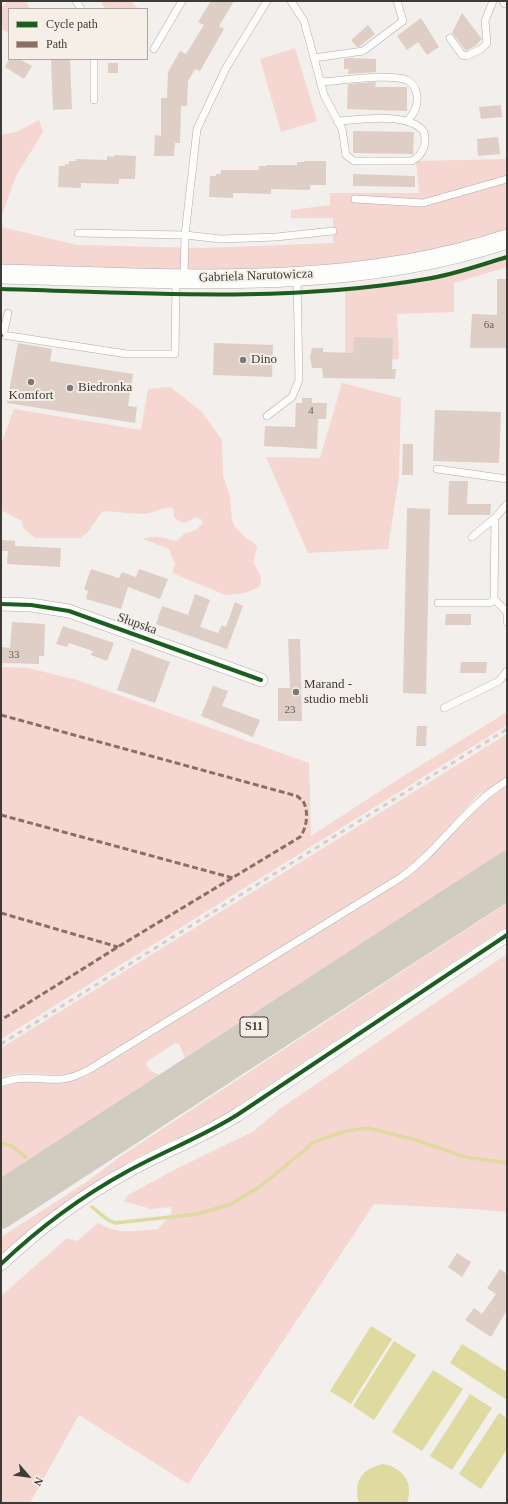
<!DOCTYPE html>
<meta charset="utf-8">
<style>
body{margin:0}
#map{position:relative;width:508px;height:1504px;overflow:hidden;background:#f2efec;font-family:Georgia,serif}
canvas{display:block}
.frame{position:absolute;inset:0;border:2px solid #3d3b38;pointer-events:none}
.legend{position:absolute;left:8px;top:8px;width:140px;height:52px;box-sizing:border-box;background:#f6efe8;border:1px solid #aca7a2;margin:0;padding:5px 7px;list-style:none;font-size:12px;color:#3d3b38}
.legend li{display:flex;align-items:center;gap:8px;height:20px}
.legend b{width:20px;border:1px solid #aca7a2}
.north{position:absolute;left:8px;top:1456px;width:40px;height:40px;-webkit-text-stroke:3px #f6efe8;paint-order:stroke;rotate:118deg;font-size:11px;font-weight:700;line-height:16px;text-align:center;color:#3d3b38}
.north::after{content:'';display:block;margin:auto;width:14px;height:18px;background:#3d3b38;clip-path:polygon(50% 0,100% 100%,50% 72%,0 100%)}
</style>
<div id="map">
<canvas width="508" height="1504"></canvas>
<div class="frame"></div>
<ul class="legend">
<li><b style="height:5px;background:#1b5e20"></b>Cycle path</li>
<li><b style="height:5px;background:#8d6e63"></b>Path</li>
</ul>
<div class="north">N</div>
</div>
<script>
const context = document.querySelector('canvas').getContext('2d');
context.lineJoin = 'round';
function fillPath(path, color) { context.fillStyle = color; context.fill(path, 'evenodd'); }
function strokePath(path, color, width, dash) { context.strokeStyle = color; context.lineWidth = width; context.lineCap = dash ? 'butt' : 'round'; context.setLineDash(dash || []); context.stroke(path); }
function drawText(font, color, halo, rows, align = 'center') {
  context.font = font + ' Georgia,serif'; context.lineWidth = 4; context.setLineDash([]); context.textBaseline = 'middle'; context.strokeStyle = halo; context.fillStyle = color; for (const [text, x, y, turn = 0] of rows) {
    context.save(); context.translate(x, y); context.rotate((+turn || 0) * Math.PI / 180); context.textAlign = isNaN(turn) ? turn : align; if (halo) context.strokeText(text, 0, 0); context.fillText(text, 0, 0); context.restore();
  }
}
fillPath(new Path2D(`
 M8 1H26L30 9H9V33L1 29V8Z
 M101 1H130L139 9H105Z
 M295 48 317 121 281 132 260 59Z
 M39 120 43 132 16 176 1 218V135L16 132Z
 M507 159V233L388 260 241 272 1 268V227L77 245 203 248 333 243V218H291V210L330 205V193H419L416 161Z
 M507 259V267L454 283V312L397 314 399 359 345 362V290L427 281Z
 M342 383 401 398 399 476 388 549 308 553 266 457 320 458Z
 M170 387 202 412 222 440 223 476 230 496 232 520 235 527 246 538 253 542 257 547 253 562C258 572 264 576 259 587L245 593 225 595 172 573 175 564 169 549 143 539C155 534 165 539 177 541L184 534 196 530 203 523 201 519 195 517C188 524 181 525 174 517L173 508C164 506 157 512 149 513 133 516 117 510 102 512L88 532 80 538H35L23 528 22 521 1 510V444L14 409 141 430 148 389Z
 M1 667 28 668 77 680 309 763 311 836 394 782 507 712V725L1 1039Z
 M507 734V777L477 796 429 849 406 870 83 1069C79 1070 74 1073 69 1074 47 1077 22 1068 1 1078V1048Z
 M507 786V850L185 1058 179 1044 175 1043 148 1061 146 1064 150 1070 159 1075 1 1178V1088L21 1081 61 1083 85 1077 404 880C441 851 467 811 507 786Z
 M507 903V926L223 1116 131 1161 106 1175 38 1222 1 1255V1237L85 1183 121 1156Z
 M507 954V1212L472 1209 374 1204 188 1484 79 1415 30 1503H1V1296L67 1238 77 1241 98 1223C119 1235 136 1231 158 1229L172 1213 171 1207 151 1209 124 1201 128 1195 178 1168 254 1131 281 1108Z`), '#f6d6d1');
fillPath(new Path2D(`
 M371 1326 392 1339 351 1404 330 1391Z
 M394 1341 416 1355 374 1420 353 1406Z
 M462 1344 507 1372V1400L450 1363Z
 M433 1370 463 1389 422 1451 392 1432Z
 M470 1394 492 1408 452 1470 430 1456Z
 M499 1413 507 1418V1449L481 1489 459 1474Z
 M384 1464C404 1469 414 1483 407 1503H359C353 1481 362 1468 384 1464Z`), '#dfda9f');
strokePath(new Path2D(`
 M1 1143 12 1146 26 1157
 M92 1207 108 1220 115 1223 198 1214 231 1204 261 1186 314 1142 346 1131 369 1128 416 1140 465 1157 507 1163`), '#dfda9f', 3.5);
fillPath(new Path2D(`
 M211 1H234L219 26 224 29 200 71 195 69 188 81 187 106H181L180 143H175L174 156H154L155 135 161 136V98H167L168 72 180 51 186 54 204 25 198 22Z
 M462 13 482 39 475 46 466 51 452 33Z
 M421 18 439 47 427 55 418 42 407 50 397 36Z
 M368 25 375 34 360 46 357 47 351 40Z
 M349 58 376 59V72L348 74 349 69H344V59Z
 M9 59H19L32 66 24 79 5 67Z
 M51 59H70L72 109 53 110Z
 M108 63H118V73H108Z
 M376 82 375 87H407V111L347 109 348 84Z
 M501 105 502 117 481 119 479 107Z
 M353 131 414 132 413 154 353 153Z
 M498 137 500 154 478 156 477 139Z
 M114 155 136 156 135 179H119V184L81 183V188L58 187 59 166H65V164H69V161H76V159L107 160V156L114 157Z
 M304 161H326V185H310V190L271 189V194L233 193V198L209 197 210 176H216V174H221V170H259V166H266V165H297V162H304Z
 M353 174 415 176V187L353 186Z
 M497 279H507V348H470L472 314 497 315Z
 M354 337 393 338 392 369H396L395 379 323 378 322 368H312L310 357 312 348H323V352L353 353Z
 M18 343 52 349 50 361 133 374 128 406 137 407 135 423 7 403Z
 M214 343 273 345 272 377 213 375Z
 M302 398H312V403H327L326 419H318L317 449 264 446 265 426 295 427 296 403H302Z
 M435 410 501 412 499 463 433 461Z
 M403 444H413V475H402Z
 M449 481H468L467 504H491L490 515H448Z
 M407 508 430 509 426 694 403 693Z
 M1 540 15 541V546L61 548 60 567 7 564 8 551H1Z
 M91 569 119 578 122 572 136 577 139 569 168 579 160 599 128 587 121 609 86 599 88 591 84 589Z
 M195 594 210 600 200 627 218 633 222 625 226 627 235 602 243 606 227 649 156 624 162 606 188 615Z
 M446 614H471V625H445Z
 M12 622 45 624 44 656H39V664L1 663V647L10 648Z
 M63 626 114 643 107 661 91 655 93 651 69 643 67 647 56 644Z
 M288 639H300L302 721H278V688H290Z
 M132 648 170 662 155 703 117 690Z
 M461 662H487L486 673H460Z
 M213 686 228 691 222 706 260 720 253 737 201 716Z
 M417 726H427L426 746H416Z
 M457 1253 471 1262 462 1277 448 1267Z
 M500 1269 507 1274V1310L491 1337 465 1320 474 1308 482 1314 496 1294 487 1288Z`), '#decec6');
const service = new Path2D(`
 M76 1 81 9
 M291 1 304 21 324 95 342 129 346 155 354 161H412C423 155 427 144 424 132 409 111 360 120 337 121
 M450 38 462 55 467 56 481 49 487 43 485 21 493 1
 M154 49 182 1
 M314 58 363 51 403 21 397 1
 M94 59V100
 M320 82C340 81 391 73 407 80 413 83 416 89 417 95 418 106 415 112 408 120
 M355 199 423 203 507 179
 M78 233 185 235 221 239 276 237 333 231
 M184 278 185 235 197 129 226 68 267 1
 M8 313 3 335 127 354H175L176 280
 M267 416 292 397 299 380 297 276
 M437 469 507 479
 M495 518 494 599 507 612V622
 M472 537 495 518 507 504
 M438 603H490L494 599
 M444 708 499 681 507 671
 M1 1083C22 1074 42 1081 63 1079 73 1078 81 1074 90 1069L400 878C441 849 464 807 507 781`);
const minor = new Path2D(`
 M506 1H507
 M1 604 31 605 69 611 261 680
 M1 1264C39 1228 82 1196 128 1171 164 1151 202 1137 237 1115L507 935`);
const secondary = new Path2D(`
 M1 274C169 278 345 293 507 239`);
const motorway = new Path2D(`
 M1 1192 507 863
 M1 1217 507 888`);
strokePath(service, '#afacab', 8);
strokePath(minor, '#afacab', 14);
strokePath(secondary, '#afacab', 20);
strokePath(motorway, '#cccbc8', 24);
strokePath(service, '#fdfdfc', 7);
strokePath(minor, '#fdfdfc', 13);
strokePath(secondary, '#fdfdfc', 19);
strokePath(motorway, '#d1ccc0', 22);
strokePath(new Path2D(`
 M1 1044 507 729`), '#d2d0cf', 3, [5, 5]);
strokePath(new Path2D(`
 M1 336 3 335
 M1 715 297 796 303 801C309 811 307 828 300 837L121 945 1 1020
 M1 815 233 878
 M1 913 118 947`), '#8d6e63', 3, [6, 3]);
strokePath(new Path2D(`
 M1 289C142 293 286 303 426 279 453 275 480 265 507 257
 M1 604 31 605 69 611 261 680
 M1 1264C39 1228 82 1196 128 1171 164 1151 202 1137 237 1115L507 935`), '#1b5e20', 4);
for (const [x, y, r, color] of [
 [243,360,4,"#7c7a77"],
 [31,382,4,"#7c7a77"],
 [70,388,4,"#7c7a77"],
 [296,692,4,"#7c7a77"]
]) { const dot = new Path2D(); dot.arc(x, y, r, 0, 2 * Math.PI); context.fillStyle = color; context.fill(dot); strokePath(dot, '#f6efe8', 1.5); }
drawText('11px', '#65605c', null, [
 ["6a",489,325],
 ["4",311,411],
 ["33",14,655],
 ["23",290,710]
]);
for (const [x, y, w] of [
 [254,1027,28]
]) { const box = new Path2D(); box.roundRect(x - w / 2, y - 10, w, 20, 3); context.fillStyle = '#f6efe8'; context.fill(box); strokePath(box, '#3d3b38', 1); }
drawText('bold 12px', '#3d3b38', null, [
 ["S11",254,1027]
]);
drawText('13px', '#3d3b38', '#f6efe8', [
 ["Gabriela Narutowicza",256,276,-2],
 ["Słupska",137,624,20]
]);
drawText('13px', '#3d3b38', '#f6efe8', [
 ["Dino",251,360],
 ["Biedronka",78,388],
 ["Komfort",31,396,"center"],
 ["Marand -",304,685],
 ["studio mebli",304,700]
], 'left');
</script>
